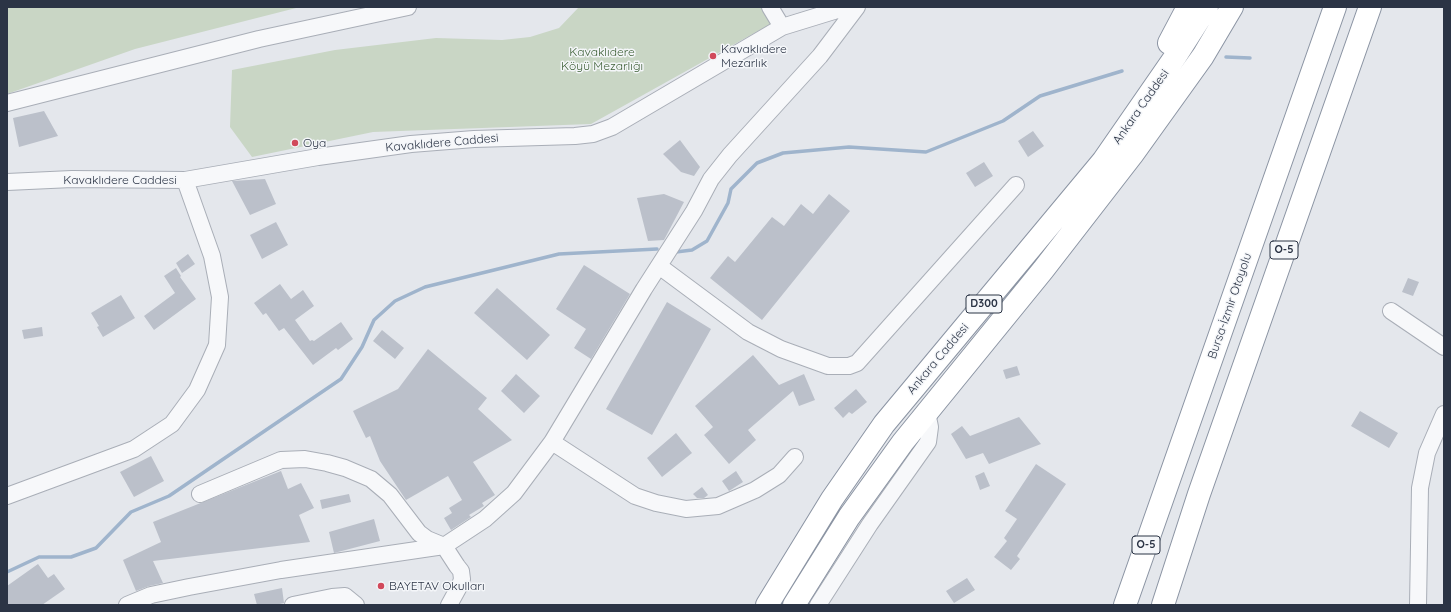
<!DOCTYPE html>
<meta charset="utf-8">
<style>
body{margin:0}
#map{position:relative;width:1451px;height:612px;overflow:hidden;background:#e4e7ec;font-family:Quicksand,sans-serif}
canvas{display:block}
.frame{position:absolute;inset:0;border:8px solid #2b3445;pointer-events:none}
</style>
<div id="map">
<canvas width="1451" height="612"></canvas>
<div class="frame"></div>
</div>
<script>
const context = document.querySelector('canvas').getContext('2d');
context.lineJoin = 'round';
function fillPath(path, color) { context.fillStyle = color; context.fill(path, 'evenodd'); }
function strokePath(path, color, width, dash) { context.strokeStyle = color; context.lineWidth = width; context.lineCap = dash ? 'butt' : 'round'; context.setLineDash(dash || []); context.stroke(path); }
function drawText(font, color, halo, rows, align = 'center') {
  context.font = font + ' Quicksand,sans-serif'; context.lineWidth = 3; context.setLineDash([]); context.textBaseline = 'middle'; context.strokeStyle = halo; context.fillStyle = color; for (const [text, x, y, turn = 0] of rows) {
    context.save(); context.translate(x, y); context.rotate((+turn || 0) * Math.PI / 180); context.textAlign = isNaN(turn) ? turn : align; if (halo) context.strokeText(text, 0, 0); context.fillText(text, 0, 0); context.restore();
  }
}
fillPath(new Path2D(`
 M7 7H300L135 49 7 94Z
 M579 7H768L776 21 591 124 373 132 252 157 230 127 232 70 335 50 436 38 502 40 530 37 559 28Z`), '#c9d6c5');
strokePath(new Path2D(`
 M1226 57 1250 58
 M676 252 692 250 707 241 728 203 731 189 757 163 783 153 849 147 926 152 1003 121 1040 96 1122 71
 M7 572 39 557H71L96 548 131 512 169 496 341 379 362 347 374 320 395 301 425 287 559 254 657 249`), '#9fb4cc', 3.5);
fillPath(new Path2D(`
 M44 111 58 136 19 147 13 118Z
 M1033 131 1044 146 1028 157 1018 141Z
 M680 140 700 167 694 176 681 172 663 154Z
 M984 162 993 176 975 187 966 173Z
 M265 179 276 204 250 215 232 181Z
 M664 194 684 202 664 240 648 241 637 198Z
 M829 194 850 211 762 320 710 278 728 256 735 262 772 217 784 226 801 204 813 214Z
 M276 222 288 245 262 259 250 235Z
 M188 254 195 264 182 273 176 263Z
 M584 265 630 294 591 359 574 348 586 329 556 309Z
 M176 268 181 276 180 277 196 299 154 330 144 316 175 293 164 276Z
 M1408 278 1419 282 1413 296 1402 292Z
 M280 284 291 299 303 290 314 306 295 320 310 341 312 340 314 341 341 322 353 339 338 350 336 348 313 365 284 328 279 331 266 313 263 315 254 303Z
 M497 288 550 335 527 360 474 313Z
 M121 295 135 318 103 337 97 327 99 326 91 313Z
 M667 302 711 329 652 435 606 409Z
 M42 327 43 336 24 339 22 330Z
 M382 330 404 348 395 359 373 341Z
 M428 349 487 398 478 409 512 440 473 462 495 495 482 503 484 506 469 515 471 517 451 530 444 518 452 513 449 508 462 500 448 476 406 500 380 461 370 436 366 438 353 411 398 389Z
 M753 355 779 385 804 374 815 400 799 406 793 391 748 430 756 440 729 464 704 435 713 427 695 406Z
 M1017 366 1020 375 1006 379 1003 370Z
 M516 374 540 396 524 413 501 391Z
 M856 389 867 402 852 414 849 412 843 418 834 408Z
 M1360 411 1398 433 1389 448 1351 426Z
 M1019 417 1041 444 989 464 983 453 966 459 951 434 962 426 970 436Z
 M676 433 692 453 662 477 647 458Z
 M151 456 164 481 134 497 120 472Z
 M1036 464 1066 484 1017 556 1020 559 1011 570 994 557 1007 541 1004 538 1017 519 1005 511Z
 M281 471 288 489 301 483 314 508 299 515 310 542 153 561 163 583 149 586 136 591 123 560 161 542 153 522Z
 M736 471 743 482 729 491 722 481Z
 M984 472 990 486 980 490 975 476Z
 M702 487 708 495 704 498H697L693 494Z
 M349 494 351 502 322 509 320 500Z
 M374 519 380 541 334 553 329 532Z
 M38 564 48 578 54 574 65 589 42 605H7V586Z
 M967 578 975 590 954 603 946 591Z
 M282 588 284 603 275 605H257L254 594Z`), '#bbc0ca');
const minor = new Path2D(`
 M770 7 782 27
 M7 103 259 39 408 7
 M7 182 72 179 185 180 318 157 411 144 474 139 575 136 593 134 612 127 782 27 847 7
 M659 266 748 332 781 349 828 366H849L857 363 1016 185
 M1391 311 1444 347
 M552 442 635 496 656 503 686 509 718 506 755 490 779 475 795 457
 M200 494 281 460 305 459 327 463 345 468 371 479 390 495 419 533 427 539 444 546 457 566 461 571 462 579 460 585 449 605
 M7 496 134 449 172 424 197 390 217 345 220 297 212 256 185 180
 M127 605 151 595 189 587 281 570 444 546 485 519 514 493 552 442 644 289 694 211 711 179 730 155 820 56 857 7
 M293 605 332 597 345 596 356 605
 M818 605 870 524 928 442 930 427 927 412
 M1418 605 1420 488 1427 453 1444 414`);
const highway = new Path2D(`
 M1169 43 1188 7
 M767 605 832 499 884 424 1103 161 1175 57 1207 7
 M794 605 849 517 903 442 1043 270 1132 155 1203 56 1232 7
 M1125 605 1335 7
 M1163 605 1199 494 1370 7`);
strokePath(minor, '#a9aeb7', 18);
strokePath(highway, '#8b94a3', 24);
strokePath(minor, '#f7f8fa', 16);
strokePath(highway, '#fff', 22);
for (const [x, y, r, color] of [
 [713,56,4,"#d1495b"],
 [295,143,4,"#d1495b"],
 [381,586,4,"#d1495b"]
]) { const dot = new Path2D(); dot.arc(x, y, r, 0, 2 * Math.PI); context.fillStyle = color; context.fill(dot); strokePath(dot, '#f4f6f9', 1.5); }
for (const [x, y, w] of [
 [1284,250,28],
 [984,304,36],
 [1146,545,28]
]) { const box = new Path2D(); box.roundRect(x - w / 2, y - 9, w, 18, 3); context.fillStyle = '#f4f6f9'; context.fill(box); strokePath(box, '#2b3445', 1); }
drawText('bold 11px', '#2b3445', null, [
 ["O-5",1284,250],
 ["D300",984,304],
 ["O-5",1146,545]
]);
drawText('12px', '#2b3445', '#f4f6f9', [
 ["Kavaklıdere",721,49],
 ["Mezarlık",721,63],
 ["Oya",303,143],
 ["BAYETAV Okulları",389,586]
], 'left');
drawText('12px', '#3f6138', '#f4f6f9', [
 ["Kavaklıdere",602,52],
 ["Köyü Mezarlığı",602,66]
]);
drawText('12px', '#2b3445', '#f4f6f9', [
 ["Ankara Caddesi",1141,107,-55],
 ["Kavaklıdere Caddesi",442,143,-5],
 ["Kavaklıdere Caddesi",120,180],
 ["Bursa-İzmir Otoyolu",1230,306,-71],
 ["Ankara Caddesi",938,359,-50]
]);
</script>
